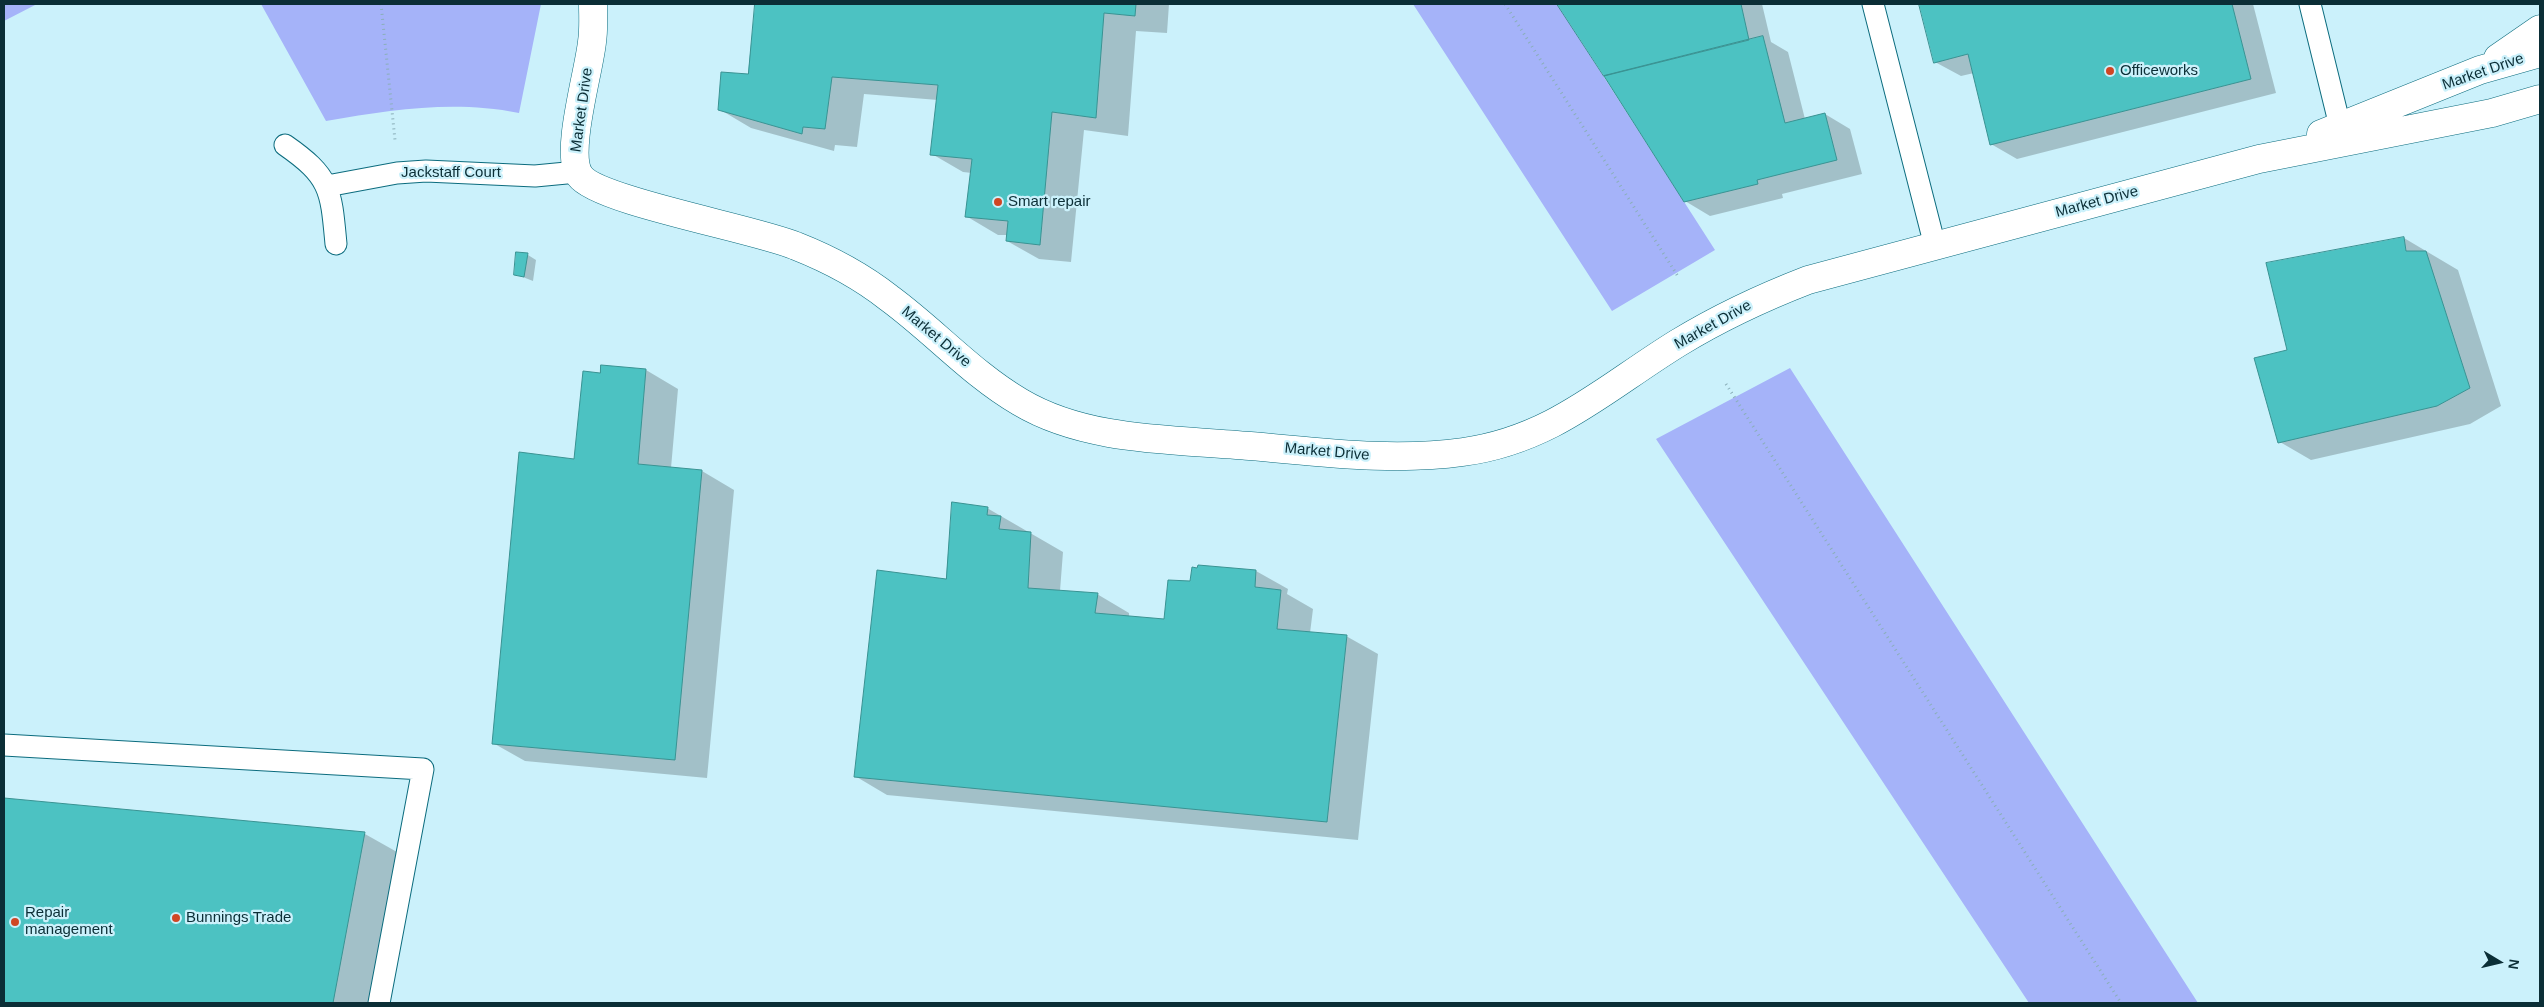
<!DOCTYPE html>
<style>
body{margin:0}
#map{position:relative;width:2544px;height:1007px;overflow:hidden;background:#cbf1fb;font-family:Helvetica,sans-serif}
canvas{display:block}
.frame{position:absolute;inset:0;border:5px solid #0b2e36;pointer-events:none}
.north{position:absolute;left:2474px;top:937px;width:50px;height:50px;-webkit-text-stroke:4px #cbf1fb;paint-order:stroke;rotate:99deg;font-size:14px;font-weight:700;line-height:20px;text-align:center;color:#0b2e36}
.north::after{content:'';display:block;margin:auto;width:18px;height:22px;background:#0b2e36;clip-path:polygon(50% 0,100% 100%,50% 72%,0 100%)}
</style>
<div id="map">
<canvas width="2544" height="1007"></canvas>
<div class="frame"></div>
<div class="north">N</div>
</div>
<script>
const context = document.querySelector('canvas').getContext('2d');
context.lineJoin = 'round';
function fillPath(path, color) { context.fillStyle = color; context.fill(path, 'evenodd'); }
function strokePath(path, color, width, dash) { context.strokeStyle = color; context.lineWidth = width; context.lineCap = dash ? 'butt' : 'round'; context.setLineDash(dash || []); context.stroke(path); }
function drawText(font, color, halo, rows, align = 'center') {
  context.font = font + ' Helvetica,sans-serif'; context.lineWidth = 4.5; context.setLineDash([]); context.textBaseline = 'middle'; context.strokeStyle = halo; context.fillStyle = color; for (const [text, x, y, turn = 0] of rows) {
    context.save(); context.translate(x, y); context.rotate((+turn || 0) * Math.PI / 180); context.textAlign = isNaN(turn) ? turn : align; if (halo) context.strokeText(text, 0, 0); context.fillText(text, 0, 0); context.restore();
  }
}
fillPath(new Path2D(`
 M4 4H37L4 21Z
 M261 4H541L519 113C452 100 392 110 326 121Z
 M1413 4H1557L1715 250 1612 311Z
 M1790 368 2198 1003H2029L1656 439Z`), '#a5b3f9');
fillPath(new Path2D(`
 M756 4H1169L1167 33 1136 31 1128 136 1084 130 1071 262 1039 259 1007 241 1008 235H998L966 216 972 173 963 172 932 154 938 100 864 94 857 147 835 145 834 151 751 128 719 109 749 75Z
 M1558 4H1762L1771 42 1788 52 1805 119 1825 114 1850 129 1862 174 1782 194 1783 198 1710 216 1685 201Z
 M1921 4H2253L2276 93 2017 159 1991 144 1974 73 1961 76 1935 62Z
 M2404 238 2458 270 2501 406 2470 424 2311 460 2280 442 2288 351Z
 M528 255 536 260 533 281 515 274Z
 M646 370 678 389 671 468 702 471 734 490 707 778 525 761 493 743 602 374Z
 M987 508 1063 552 1060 591 1097 594 1129 613V617L1165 620 1192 582 1256 571 1288 589 1287 594 1313 609 1310 633 1346 636 1378 654 1358 840 887 795 855 776 947 580Z
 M4 800 365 834 397 852 368 1003H4Z`), '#0003');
const building = new Path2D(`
 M755 4H1136L1135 16 1104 13 1096 118 1052 112 1040 245 1006 241 1008 221 965 217 972 159 930 155 938 85 832 77 825 129 803 127 802 134 718 110 721 72 748 74Z
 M1557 4H1741L1749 40 1604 76Z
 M1919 4H2232L2251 79 1990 145 1968 54 1934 63Z
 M1763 36 1785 123 1825 113 1837 160 1757 180 1758 184 1684 202 1604 76Z
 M2404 237 2406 251H2426L2470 388 2437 406 2278 443 2254 358 2287 350 2266 263Z
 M516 252 528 253 524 277 514 275Z
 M601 365 646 369 638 464 702 470 675 760 492 744 519 452 574 459 583 371 600 373Z
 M952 502 988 507 987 515 1001 516 999 529 1031 532 1028 588 1098 593 1095 613 1164 619 1168 580 1190 581 1192 567 1197 568 1198 565 1256 570 1255 587 1281 590 1277 629 1347 635 1327 822 854 777 877 570 946 579Z
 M4 798 365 832 333 1003H4Z`);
fillPath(building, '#4cc2c2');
strokePath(building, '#399292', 1);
const service = new Path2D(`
 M1873 4 1935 246
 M2310 4 2340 126
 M285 145C331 177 331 190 336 244
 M327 186 397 173 426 171 535 176 577 172
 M4 745 423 769 379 1003`);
const minor = new Path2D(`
 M593 4C593 16 594 29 592 42 589 72 564 154 580 176 598 201 756 229 796 246 829 259 861 276 889 298 934 331 972 374 1020 402 1087 442 1174 439 1250 446 1321 452 1392 462 1463 452 1552 440 1605 388 1678 343 1719 318 1764 297 1808 280L2259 159 2492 113 2540 99
 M2498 58 2540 29
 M2321 134 2480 70 2540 53`);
strokePath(service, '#0c6c7e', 23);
strokePath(minor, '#0c6c7e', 29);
strokePath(new Path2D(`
 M381 4 395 140
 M1505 4 1679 278
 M1726 384 2121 1003`), '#8aafb9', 3, [1, 4]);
strokePath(service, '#fff', 21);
strokePath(minor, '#fff', 28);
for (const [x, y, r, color] of [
 [2110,71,5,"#d04624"],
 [998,202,5,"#d04624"],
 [176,918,5,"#d04624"],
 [15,922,5,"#d04624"]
]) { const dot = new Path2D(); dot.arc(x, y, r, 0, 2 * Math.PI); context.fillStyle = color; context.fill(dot); strokePath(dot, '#cbf1fb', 2); }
drawText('15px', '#0b2e36', '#cbf1fb', [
 ["Officeworks",2120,71],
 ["Smart repair",1008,202],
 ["Repair",25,913],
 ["management",25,930],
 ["Bunnings Trade",186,918]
], 'left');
drawText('15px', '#0b2e36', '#cbf1fb', [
 ["Market Drive",2483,72,-19],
 ["Market Drive",582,110,-82],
 ["Jackstaff Court",451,173],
 ["Market Drive",2097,202,-15],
 ["Market Drive",1713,325,-29],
 ["Market Drive",936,337,40],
 ["Market Drive",1327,452,5]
]);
</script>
